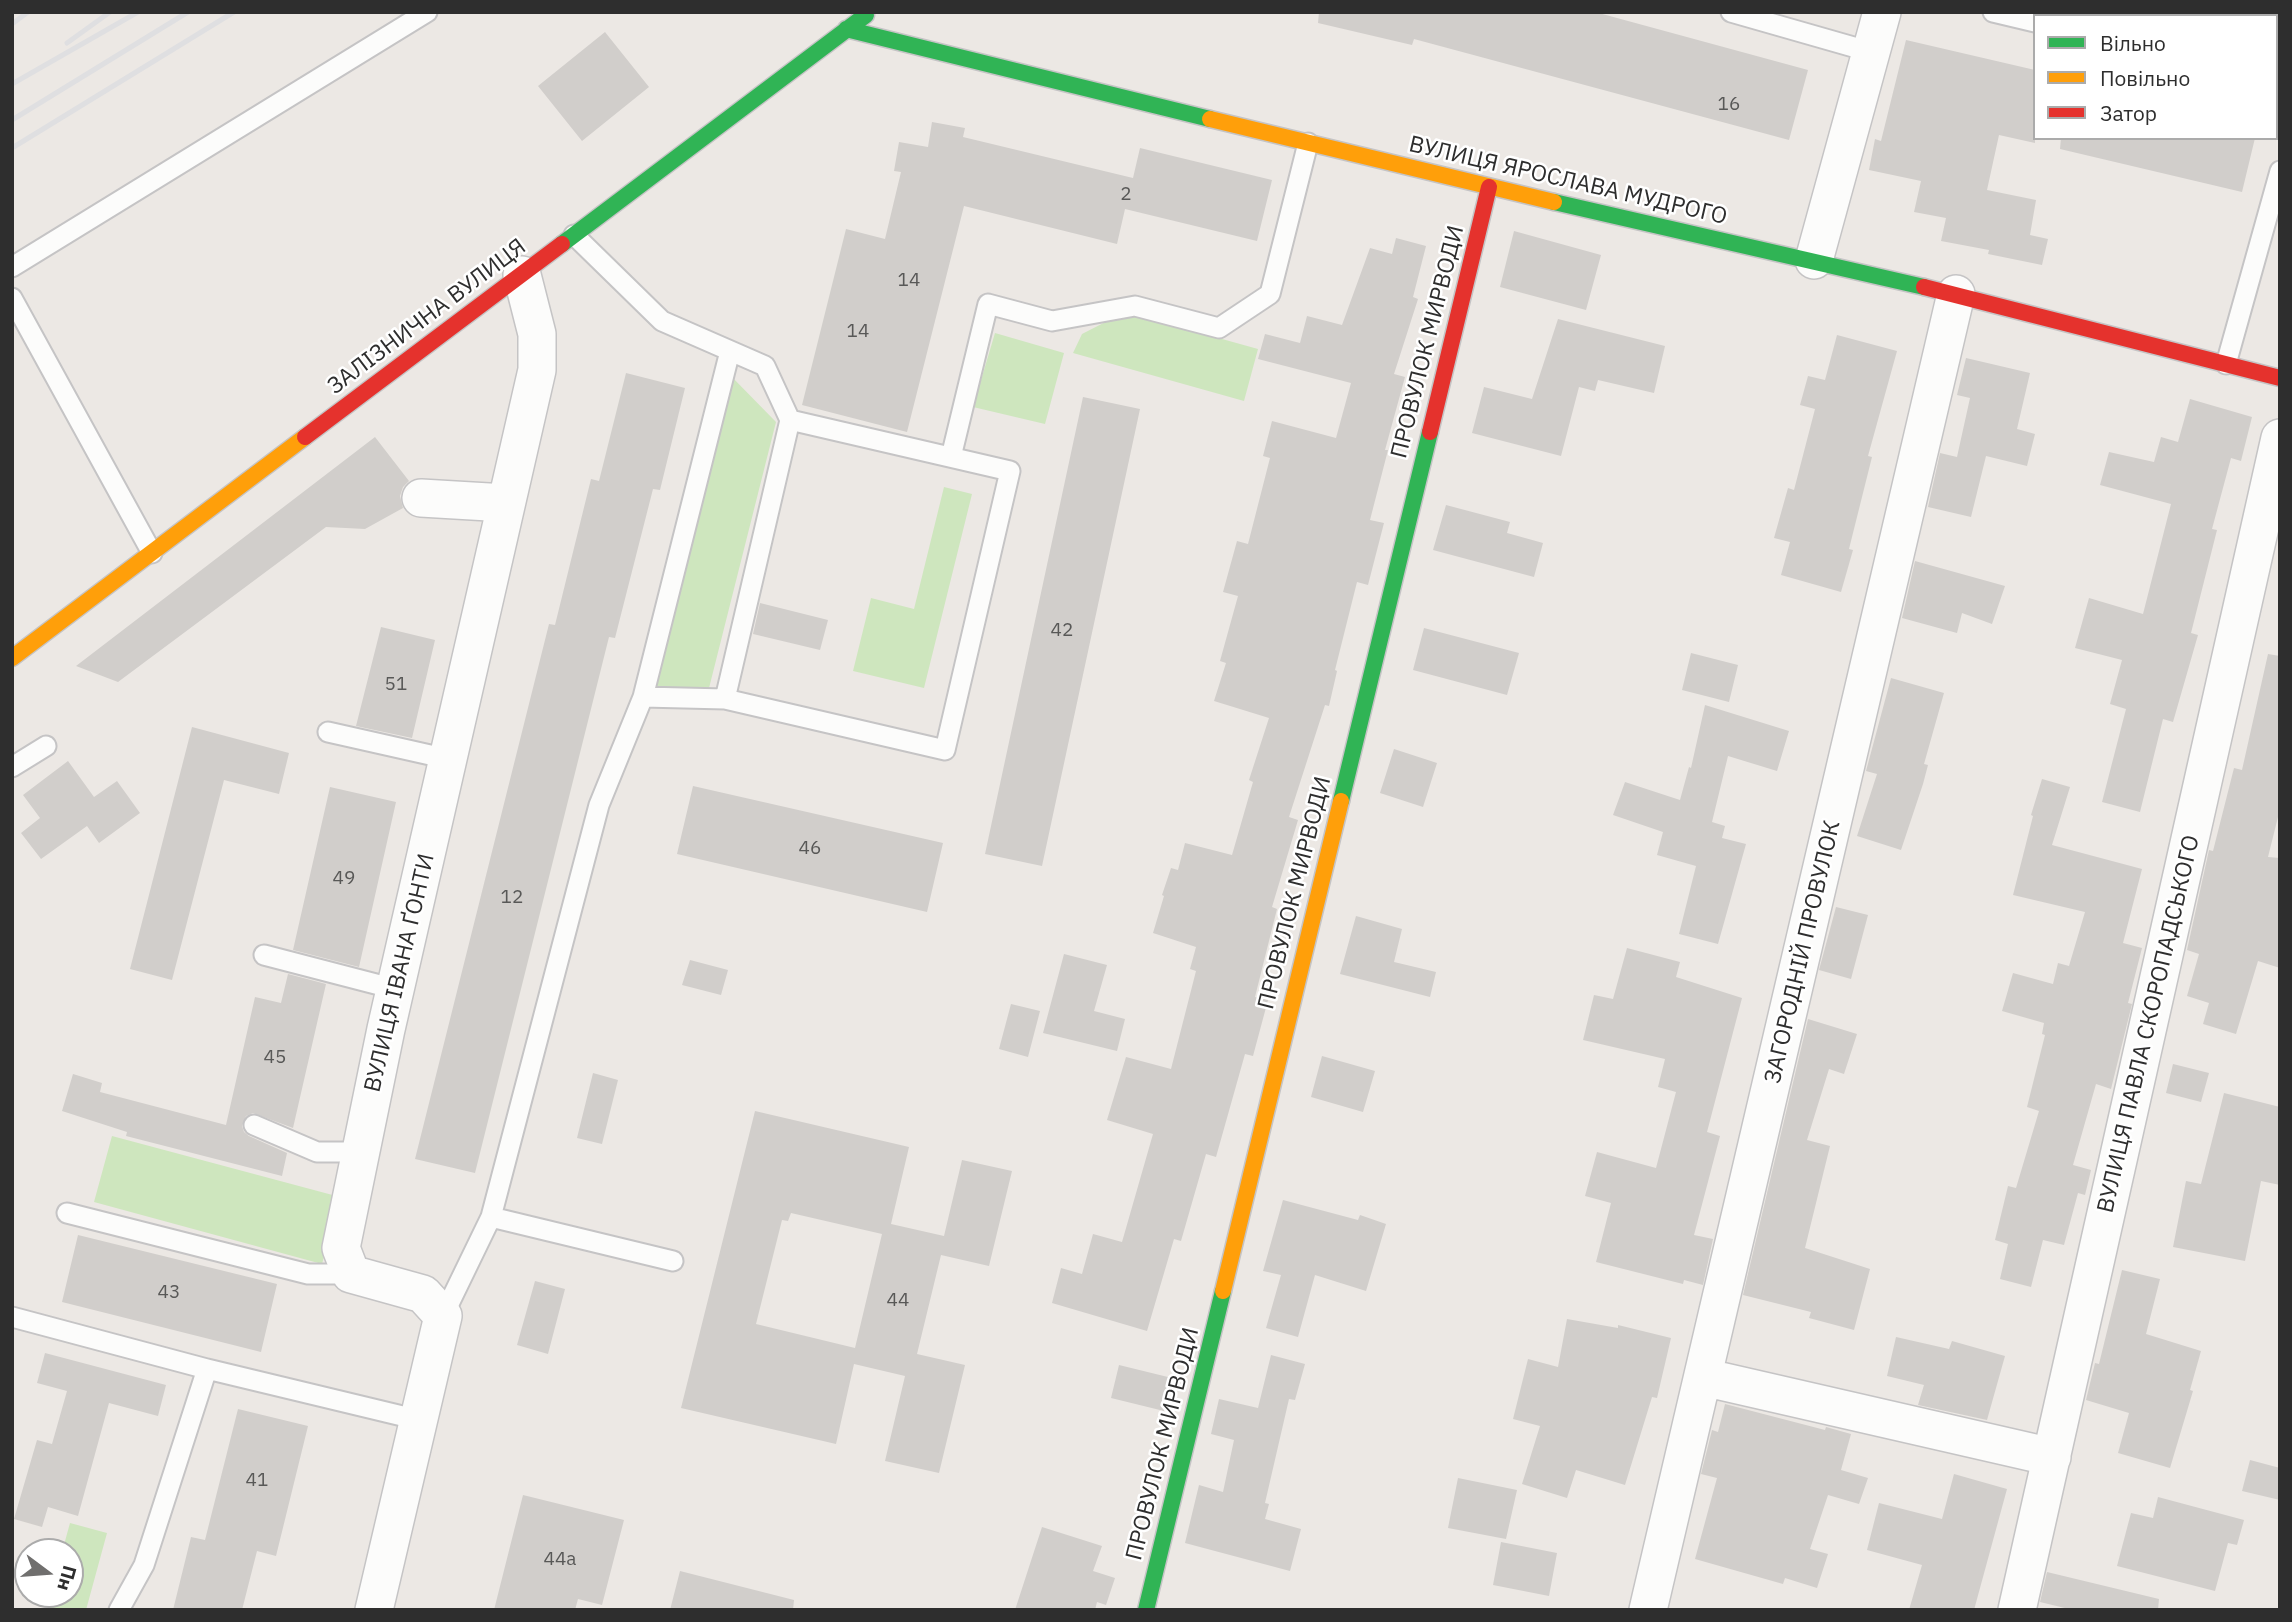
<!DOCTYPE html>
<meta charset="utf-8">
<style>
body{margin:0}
#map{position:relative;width:2292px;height:1622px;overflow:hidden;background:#ece8e4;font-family:"IBM Plex Sans",sans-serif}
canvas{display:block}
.frame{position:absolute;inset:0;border:14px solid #2e2e2e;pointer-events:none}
.legend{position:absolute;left:2033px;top:14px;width:245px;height:126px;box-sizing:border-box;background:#fff;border:2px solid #ababab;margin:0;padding:9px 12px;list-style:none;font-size:21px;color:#2e2e2e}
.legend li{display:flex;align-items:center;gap:14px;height:35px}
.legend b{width:35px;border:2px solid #ababab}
.north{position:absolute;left:14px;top:1538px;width:70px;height:70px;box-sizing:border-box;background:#fff;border:2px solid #ababab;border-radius:50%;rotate:106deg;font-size:19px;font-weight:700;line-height:28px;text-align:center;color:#2e2e2e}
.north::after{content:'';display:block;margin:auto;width:24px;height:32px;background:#706f6e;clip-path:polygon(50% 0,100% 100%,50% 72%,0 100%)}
</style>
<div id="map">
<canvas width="2292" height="1622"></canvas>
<div class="frame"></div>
<ul class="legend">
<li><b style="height:9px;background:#30b455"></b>Вільно</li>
<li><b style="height:9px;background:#ff9f0a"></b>Повільно</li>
<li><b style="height:9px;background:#e5322d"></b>Затор</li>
</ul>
<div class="north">Пн</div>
</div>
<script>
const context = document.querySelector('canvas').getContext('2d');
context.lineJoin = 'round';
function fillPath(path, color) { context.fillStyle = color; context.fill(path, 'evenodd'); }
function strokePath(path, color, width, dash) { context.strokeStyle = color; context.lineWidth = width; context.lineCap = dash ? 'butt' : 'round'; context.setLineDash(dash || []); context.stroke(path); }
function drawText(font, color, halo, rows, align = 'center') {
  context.font = font + ' "IBM Plex Sans",sans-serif'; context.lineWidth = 5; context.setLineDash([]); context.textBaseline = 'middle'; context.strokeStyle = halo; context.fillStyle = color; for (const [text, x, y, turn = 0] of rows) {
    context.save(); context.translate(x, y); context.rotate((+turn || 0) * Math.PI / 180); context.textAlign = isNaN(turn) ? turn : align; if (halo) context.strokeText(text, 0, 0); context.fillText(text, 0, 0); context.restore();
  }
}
fillPath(new Path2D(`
 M1125 312 1258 349 1244 401 1073 353 1082 334Z
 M995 333 1064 353 1045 424 973 407Z
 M730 375 776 422 705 704 648 693Z
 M944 487 972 494 924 688 853 671 871 598 914 609Z
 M112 1136 340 1197 322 1264 94 1202Z
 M70 1523 107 1533 86 1610H47L51 1594H70V1552H62Z`), '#cee6be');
fillPath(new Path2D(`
 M1319 12H1595L1808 70 1789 140 1414 39 1412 45 1318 23Z
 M605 32 649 87 582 141 538 86Z
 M1906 40 2035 70V143L1999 135 1987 190 2036 200 2030 235 2048 239 2042 265 1988 254 1989 250 1941 241 1946 218 1914 212 1921 181 1869 170 1875 139 1881 141Z
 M932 122 965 128 963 137 1133 178 1140 148 1272 180 1257 241 1125 209 1117 244 964 206 907 432 802 405 846 229 885 239 901 172 894 171 899 142 928 147Z
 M2061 138H2255L2242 192 2060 149Z
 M1514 231 1601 255 1586 310 1500 287Z
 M1396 238 1426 246 1413 297 1418 299 1394 374 1405 377 1385 450H1388L1370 520 1384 523 1368 585 1357 582 1335 670 1337 671 1329 706 1325 705 1289 817 1298 820 1272 907 1277 909 1255 997 1268 1000 1253 1056 1245 1054 1216 1157 1206 1154 1181 1241 1174 1239 1147 1331 1052 1303 1061 1268 1082 1274 1093 1234 1122 1242 1153 1134 1107 1120 1126 1057 1171 1069 1196 971 1190 969 1196 947 1153 933 1164 896 1162 895 1171 868 1178 870 1185 843 1232 855 1253 782 1249 780 1269 718 1214 701 1226 663 1220 661 1238 596 1223 592 1237 541 1248 544 1270 458 1263 456 1272 421 1336 438 1351 383 1258 359 1265 334 1300 343 1307 316 1342 325 1370 248 1392 254Z
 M1558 319 1665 346 1654 393 1598 380 1595 391 1579 387 1561 456 1472 433 1484 387 1532 399Z
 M1837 335 1897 351 1868 456 1872 457 1849 549 1853 550 1841 592 1781 575 1790 542 1774 538 1788 488 1794 490 1815 409 1800 405 1808 376 1825 380Z
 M1966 358 2030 373 2017 429 2035 434 2027 466 1986 456 1971 517 1928 507 1940 453 1957 457 1970 398 1957 395Z
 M626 373 685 388 660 490 653 489 615 638 609 637 475 1173 415 1159 549 624 555 625 591 479 599 481Z
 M1083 397 1140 409 1042 866 985 854Z
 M2190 399 2252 417 2241 461 2231 458 2212 529 2217 530 2191 633 2198 635 2173 722 2163 719 2140 812 2102 802 2126 709 2110 704 2122 660 2075 648 2089 598 2143 614 2171 504 2100 485 2109 452 2154 462 2161 437 2178 442Z
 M375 437 409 481 403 487 400 496 403 508 365 529 326 527 118 682 76 666Z
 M1446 505 1510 522 1507 533 1543 543 1534 577 1433 550Z
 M1915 561 2005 586 1992 624 1962 613 1957 633 1902 618Z
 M760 603 828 620 820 650 753 634Z
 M381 627 435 640 412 738 356 726Z
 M1424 628 1519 653 1507 695 1413 670Z
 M1691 653 1738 665 1729 702 1682 690Z
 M2268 654 2280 656V809L2268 857 2280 858V968L2258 961 2236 1034 2203 1024 2209 1003 2187 996 2199 954 2187 950 2209 850 2213 851 2234 768 2242 770Z
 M1891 678 1944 693 1924 764 1928 765 1923 784 1901 850 1857 836 1877 774 1866 771Z
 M1705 705 1789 731 1777 771 1728 756 1712 822 1725 826 1722 838 1746 844 1718 944 1679 934 1696 866 1657 855 1663 832 1613 815 1625 782 1680 800 1689 767 1691 768Z
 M192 727 289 753 279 794 224 780 172 980 130 969Z
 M1394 749 1437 763 1423 807 1380 793Z
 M68 761 94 797 117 781 140 813 99 843 87 826 41 859 21 833 40 818 23 795Z
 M2042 779 2070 787 2052 845 2142 869 2123 943 2142 948 2128 1003 2132 1004 2111 1089 2096 1084 2073 1165 2091 1170 2085 1195 2078 1193 2064 1245 2043 1240 2031 1287 2000 1279 2008 1244 1995 1240 2008 1186 2016 1188 2039 1111 2027 1107 2045 1035 2042 1034 2044 1023 2002 1011 2013 973 2053 984 2058 963 2069 966 2085 912 2013 895 2033 816 2031 815Z
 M693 786 943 843 927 912 677 854Z
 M330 787 396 802 359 967 293 950Z
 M1836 907 1868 915 1851 979 1819 970Z
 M1356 916 1402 929 1394 962 1436 972 1430 997 1340 974Z
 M1627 948 1680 962 1676 977 1742 998 1707 1132 1720 1136 1694 1235 1713 1239 1703 1285 1684 1280 1683 1284 1596 1262 1611 1203 1585 1196 1597 1152 1656 1168 1676 1092 1658 1087 1665 1059 1583 1040 1594 995 1613 999Z
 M1064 954 1107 965 1094 1011 1125 1019 1117 1051 1043 1033Z
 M690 960 728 970 721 995 682 985Z
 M288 974 326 984 293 1128 253 1113 246 1116 242 1126 244 1132 249 1136 287 1153 282 1176 126 1136 127 1132 62 1111 73 1074 102 1083 100 1092 226 1125 255 997 281 1003Z
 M1011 1004 1040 1011 1028 1057 999 1049Z
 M1808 1019 1857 1034 1844 1074 1829 1069 1807 1140 1830 1146 1805 1248 1870 1269 1854 1330 1809 1318 1811 1312 1743 1295Z
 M1322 1056 1375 1071 1363 1112 1311 1097Z
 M2173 1064 2209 1073 2201 1102 2166 1093Z
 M593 1073 618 1080 602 1144 577 1138Z
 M2224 1093 2280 1107V1185L2261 1181 2245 1261 2173 1247 2186 1181 2201 1184Z
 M755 1111 909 1147 891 1224 944 1236 962 1160 1012 1171 989 1266 941 1255 917 1354 965 1365 939 1473 885 1461 905 1376 854 1364 836 1444 681 1408ZM791 1213 882 1234 855 1348 756 1324 782 1220 788 1221Z
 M1283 1200 1358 1220 1360 1215 1386 1224 1366 1291 1315 1275 1298 1337 1266 1328 1281 1275 1263 1271Z
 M78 1235 277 1284 261 1352 62 1302Z
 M2122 1270 2160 1279 2146 1334 2201 1351 2190 1390 2193 1391 2170 1468 2118 1453 2129 1413 2086 1400 2095 1363 2099 1364Z
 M535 1281 565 1289 548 1354 517 1345Z
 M1567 1319 1618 1328V1325L1671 1338 1657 1398 1652 1397 1625 1485 1576 1470 1567 1498 1522 1484 1540 1426 1513 1419 1528 1359 1558 1367Z
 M1896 1337 1949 1349 1952 1341 2005 1356 1987 1420 1918 1405 1924 1385 1887 1376Z
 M45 1353 166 1385 158 1416 109 1403 78 1516 48 1507 42 1527 14 1519 37 1440 52 1444 67 1391 37 1383Z
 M1271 1355 1305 1364 1295 1400 1289 1399 1265 1503 1269 1504 1265 1519 1301 1529 1290 1571 1185 1543 1199 1485 1223 1492 1234 1440 1211 1434 1219 1399 1258 1408Z
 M1119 1365 1172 1378 1164 1411 1111 1398Z
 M1725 1404 1825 1430 1826 1427 1851 1434 1841 1470 1868 1478 1859 1504 1828 1495 1810 1549 1828 1554 1817 1588 1785 1578 1783 1584 1695 1559 1717 1478 1701 1474 1712 1430 1718 1432Z
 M238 1409 308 1426 276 1556 257 1551 242 1610H173L191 1537 205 1540Z
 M2250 1460 2280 1468V1500L2242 1491Z
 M1954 1474 2007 1489 1974 1610H1909L1922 1565 1867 1550 1879 1503 1942 1519Z
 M1458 1478 1517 1490 1506 1539 1448 1528Z
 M523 1495 624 1520 602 1605 578 1599 575 1610H494Z
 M2158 1497 2244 1520 2237 1545 2228 1543 2215 1591 2117 1566 2131 1513 2153 1518Z
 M1042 1527 1102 1546 1093 1571 1115 1578 1106 1605 1097 1602 1095 1610H1015Z
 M1501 1542 1557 1553 1549 1596 1493 1585Z
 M680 1571 794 1600 793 1610H670Z
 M2047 1572 2159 1599 2158 1610H2073L2040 1602Z`), '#d1cecb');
const lane = new Path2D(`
 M1731 12 1871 52
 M1993 12 2035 22
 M2276 77 2280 78
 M574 235 662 321 765 366 790 420 725 699 945 750 1010 471 790 420
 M12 267 427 12
 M12 298 152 553
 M2226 364 2280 171
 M951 457 988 304 1052 321 1135 306 1219 328 1270 294 1308 143
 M725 699 643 697 730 351
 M328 732 448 759
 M12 767 46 746
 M264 955 395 989
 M254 1125 317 1152H360
 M67 1213 308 1274H351
 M491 1217 673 1261
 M443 1316 491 1217 599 805 643 697
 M12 1317 207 1369
 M119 1610 144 1565 207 1369 419 1420`);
const street = new Path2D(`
 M1814 260 1882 12
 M421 498 506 503
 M1703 1377 2052 1457
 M374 1610 443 1316 423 1294 351 1274 341 1248 386 1029 537 370V334L522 275
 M1648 1610 1956 294
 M2017 1610 2280 438`);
const fast = new Path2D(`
 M846 29 1210 119
 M1554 202 1924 287
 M562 244 866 15
 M1341 801 1430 432
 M1146 1610 1223 1291`);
const slow = new Path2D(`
 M1210 119 1554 202
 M12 658 305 437
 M1223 1291 1341 801`);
const jam = new Path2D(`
 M1924 287 2280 378
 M1430 432 1489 187
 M305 437 562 244`);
strokePath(lane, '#c5c4c5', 23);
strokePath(street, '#c5c4c5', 40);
strokePath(fast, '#c5c4c5', 19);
strokePath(slow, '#c5c4c5', 19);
strokePath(jam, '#c5c4c5', 19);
strokePath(lane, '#fcfcfb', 19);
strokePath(street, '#fcfcfb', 37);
strokePath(fast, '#30b455', 16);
strokePath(slow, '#ff9f0a', 16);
strokePath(jam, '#e5322d', 16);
strokePath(new Path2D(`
 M12 24 28 12
 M67 43 110 12
 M12 84 138 12
 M12 120 188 12
 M12 148 234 12`), '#dfdfe1', 5);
drawText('19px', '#585857', null, [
 ["16",1729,105],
 ["2",1126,195],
 ["14",909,281],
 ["14",858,332],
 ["42",1062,631],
 ["51",396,685],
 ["46",810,849],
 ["49",344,879],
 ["12",512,898],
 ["45",275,1058],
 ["43",169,1293],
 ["44",898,1301],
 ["41",257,1481],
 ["44а",560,1560]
]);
drawText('23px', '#2e2e2e', '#fff', [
 ["ВУЛИЦЯ ЯРОСЛАВА МУДРОГО",1568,181,13],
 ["ЗАЛІЗНИЧНА ВУЛИЦЯ",427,317,-37],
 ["ПРОВУЛОК МИРВОДИ",1428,342,-76],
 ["ПРОВУЛОК МИРВОДИ",1295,893,-76],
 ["ЗАГОРОДНІЙ ПРОВУЛОК",1803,952,-77],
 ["ВУЛИЦЯ ІВАНА ҐОНТИ",400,973,-77],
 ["ВУЛИЦЯ ПАВЛА СКОРОПАДСЬКОГО",2149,1024,-77],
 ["ПРОВУЛОК МИРВОДИ",1163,1444,-76]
]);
</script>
